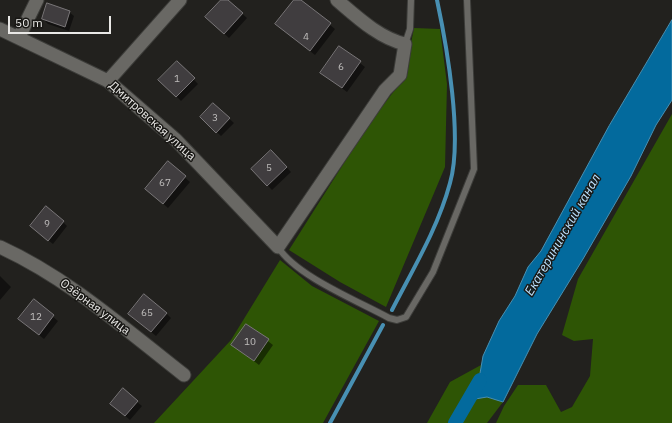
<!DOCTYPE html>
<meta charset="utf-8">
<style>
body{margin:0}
#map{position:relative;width:672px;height:423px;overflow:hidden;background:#22211e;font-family:"IBM Plex Sans",sans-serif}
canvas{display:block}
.scale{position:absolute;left:8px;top:16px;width:103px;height:18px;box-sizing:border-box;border:2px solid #e9e8e6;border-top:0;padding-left:5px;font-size:12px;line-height:14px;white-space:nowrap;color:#e9e8e6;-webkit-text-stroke:3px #191815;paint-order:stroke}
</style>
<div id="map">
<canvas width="672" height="423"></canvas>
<div class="scale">50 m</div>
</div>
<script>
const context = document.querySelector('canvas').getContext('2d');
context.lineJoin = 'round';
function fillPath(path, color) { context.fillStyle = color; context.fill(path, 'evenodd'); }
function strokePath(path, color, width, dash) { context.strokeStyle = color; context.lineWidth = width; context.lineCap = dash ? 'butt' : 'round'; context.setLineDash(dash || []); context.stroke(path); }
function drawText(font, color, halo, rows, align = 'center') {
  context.font = font + ' "IBM Plex Sans",sans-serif'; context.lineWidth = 3; context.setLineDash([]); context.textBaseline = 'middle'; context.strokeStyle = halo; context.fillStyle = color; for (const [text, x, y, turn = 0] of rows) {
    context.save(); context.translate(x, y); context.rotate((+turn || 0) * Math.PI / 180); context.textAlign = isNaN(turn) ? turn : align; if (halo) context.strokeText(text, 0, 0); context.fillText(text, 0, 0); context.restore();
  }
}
fillPath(new Path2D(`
 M414 28 440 29 447 84 445 167 386 307 340 282 289 250 368 125 404 78Z
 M672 114V423H496L504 406 518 385H546L561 412 572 407 590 376 593 339 574 341 562 335 578 279Z
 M280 260 312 286 379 321 323 423H154L231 340Z
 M481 365 479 379 469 390 475 399 487 397 503 402 487 423H427L450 382Z`), '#2e5505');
const water = new Path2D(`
 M672 20V100L656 125 631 176 583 259 537 334 503 402 487 397 475 399 469 395V391L479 379 483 356 499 321 515 296 528 267 541 251 609 126Z`);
fillPath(water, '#036a9d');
strokePath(water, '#4890b3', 1);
fillPath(new Path2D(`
 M222 0H227L247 18 229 38 211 21Z
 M295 0H299L335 29 315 55 281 28Z
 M69 12 74 16 69 31 48 24 43 19Z
 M339 47 365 67 347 92 321 73Z
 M177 62 198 84 181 101 160 80Z
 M213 104 234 123 221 136 206 122Z
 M271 151 291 172 272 190 252 169Z
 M168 163 190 182 168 208 151 193Z
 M63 222 67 226 53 244 36 231Z
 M0 276 11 287 0 300Z
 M34 301 58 321 44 339 24 323Z
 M166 313 171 318 156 336 134 318Z
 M247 325 273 345 259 365 233 345Z
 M137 402 142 406 130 420 116 408Z`), '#0007');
strokePath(new Path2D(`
 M392 310C413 269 438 228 450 183 463 138 447 47 437 0
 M330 423 383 325`), '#4890b3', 4);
strokePath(new Path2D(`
 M455 423 480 380`), '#036a9d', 14);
const building = new Path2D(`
 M221 0H228L243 13 224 34 205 17Z
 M294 0H301L331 23 310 51 275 24Z
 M47 3 70 11 65 27 42 19Z
 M339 46 361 61 342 88 320 73Z
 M177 61 195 78 176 97 158 80Z
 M213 103 230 118 216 133 200 117Z
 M271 150 287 167 267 186 251 169Z
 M168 161 186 176 163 204 145 189Z
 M46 206 64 221 48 241 30 226Z
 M144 294 167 313 151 332 128 314Z
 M34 299 54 315 39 335 18 319Z
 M246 324 269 339 254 361 231 345Z
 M123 388 138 401 125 416 110 404Z`);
fillPath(building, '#403d3f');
strokePath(building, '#797678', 1);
const service = new Path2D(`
 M405 44 410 29 411 0
 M278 247C296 276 358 301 389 318L397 320 406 317 433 272 474 169 467 0`);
const minor = new Path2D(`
 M0 29 108 81 176 140 278 247 385 90 400 75 405 44C379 38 357 17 337 0
 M19 37 37 0
 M108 81 180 0
 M0 247C68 278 125 329 184 375`);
strokePath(service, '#3c3c39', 8);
strokePath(minor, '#3c3c39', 15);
strokePath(service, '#696864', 6);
strokePath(minor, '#696864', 13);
drawText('10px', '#bfbdbc', null, [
 ["4",306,37],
 ["6",341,67],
 ["1",177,79],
 ["3",215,118],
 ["5",269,168],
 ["67",165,183],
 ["9",47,224],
 ["65",147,313],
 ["12",36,317],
 ["10",250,342]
]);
drawText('12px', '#e9e8e6', '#191815', [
 ["Дмитровская улица",152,121,42],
 ["Озёрная улица",95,307,37]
]);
drawText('italic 13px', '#bbe2ff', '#191815', [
 ["Екатерининский канал",563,235,-60]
]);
</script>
